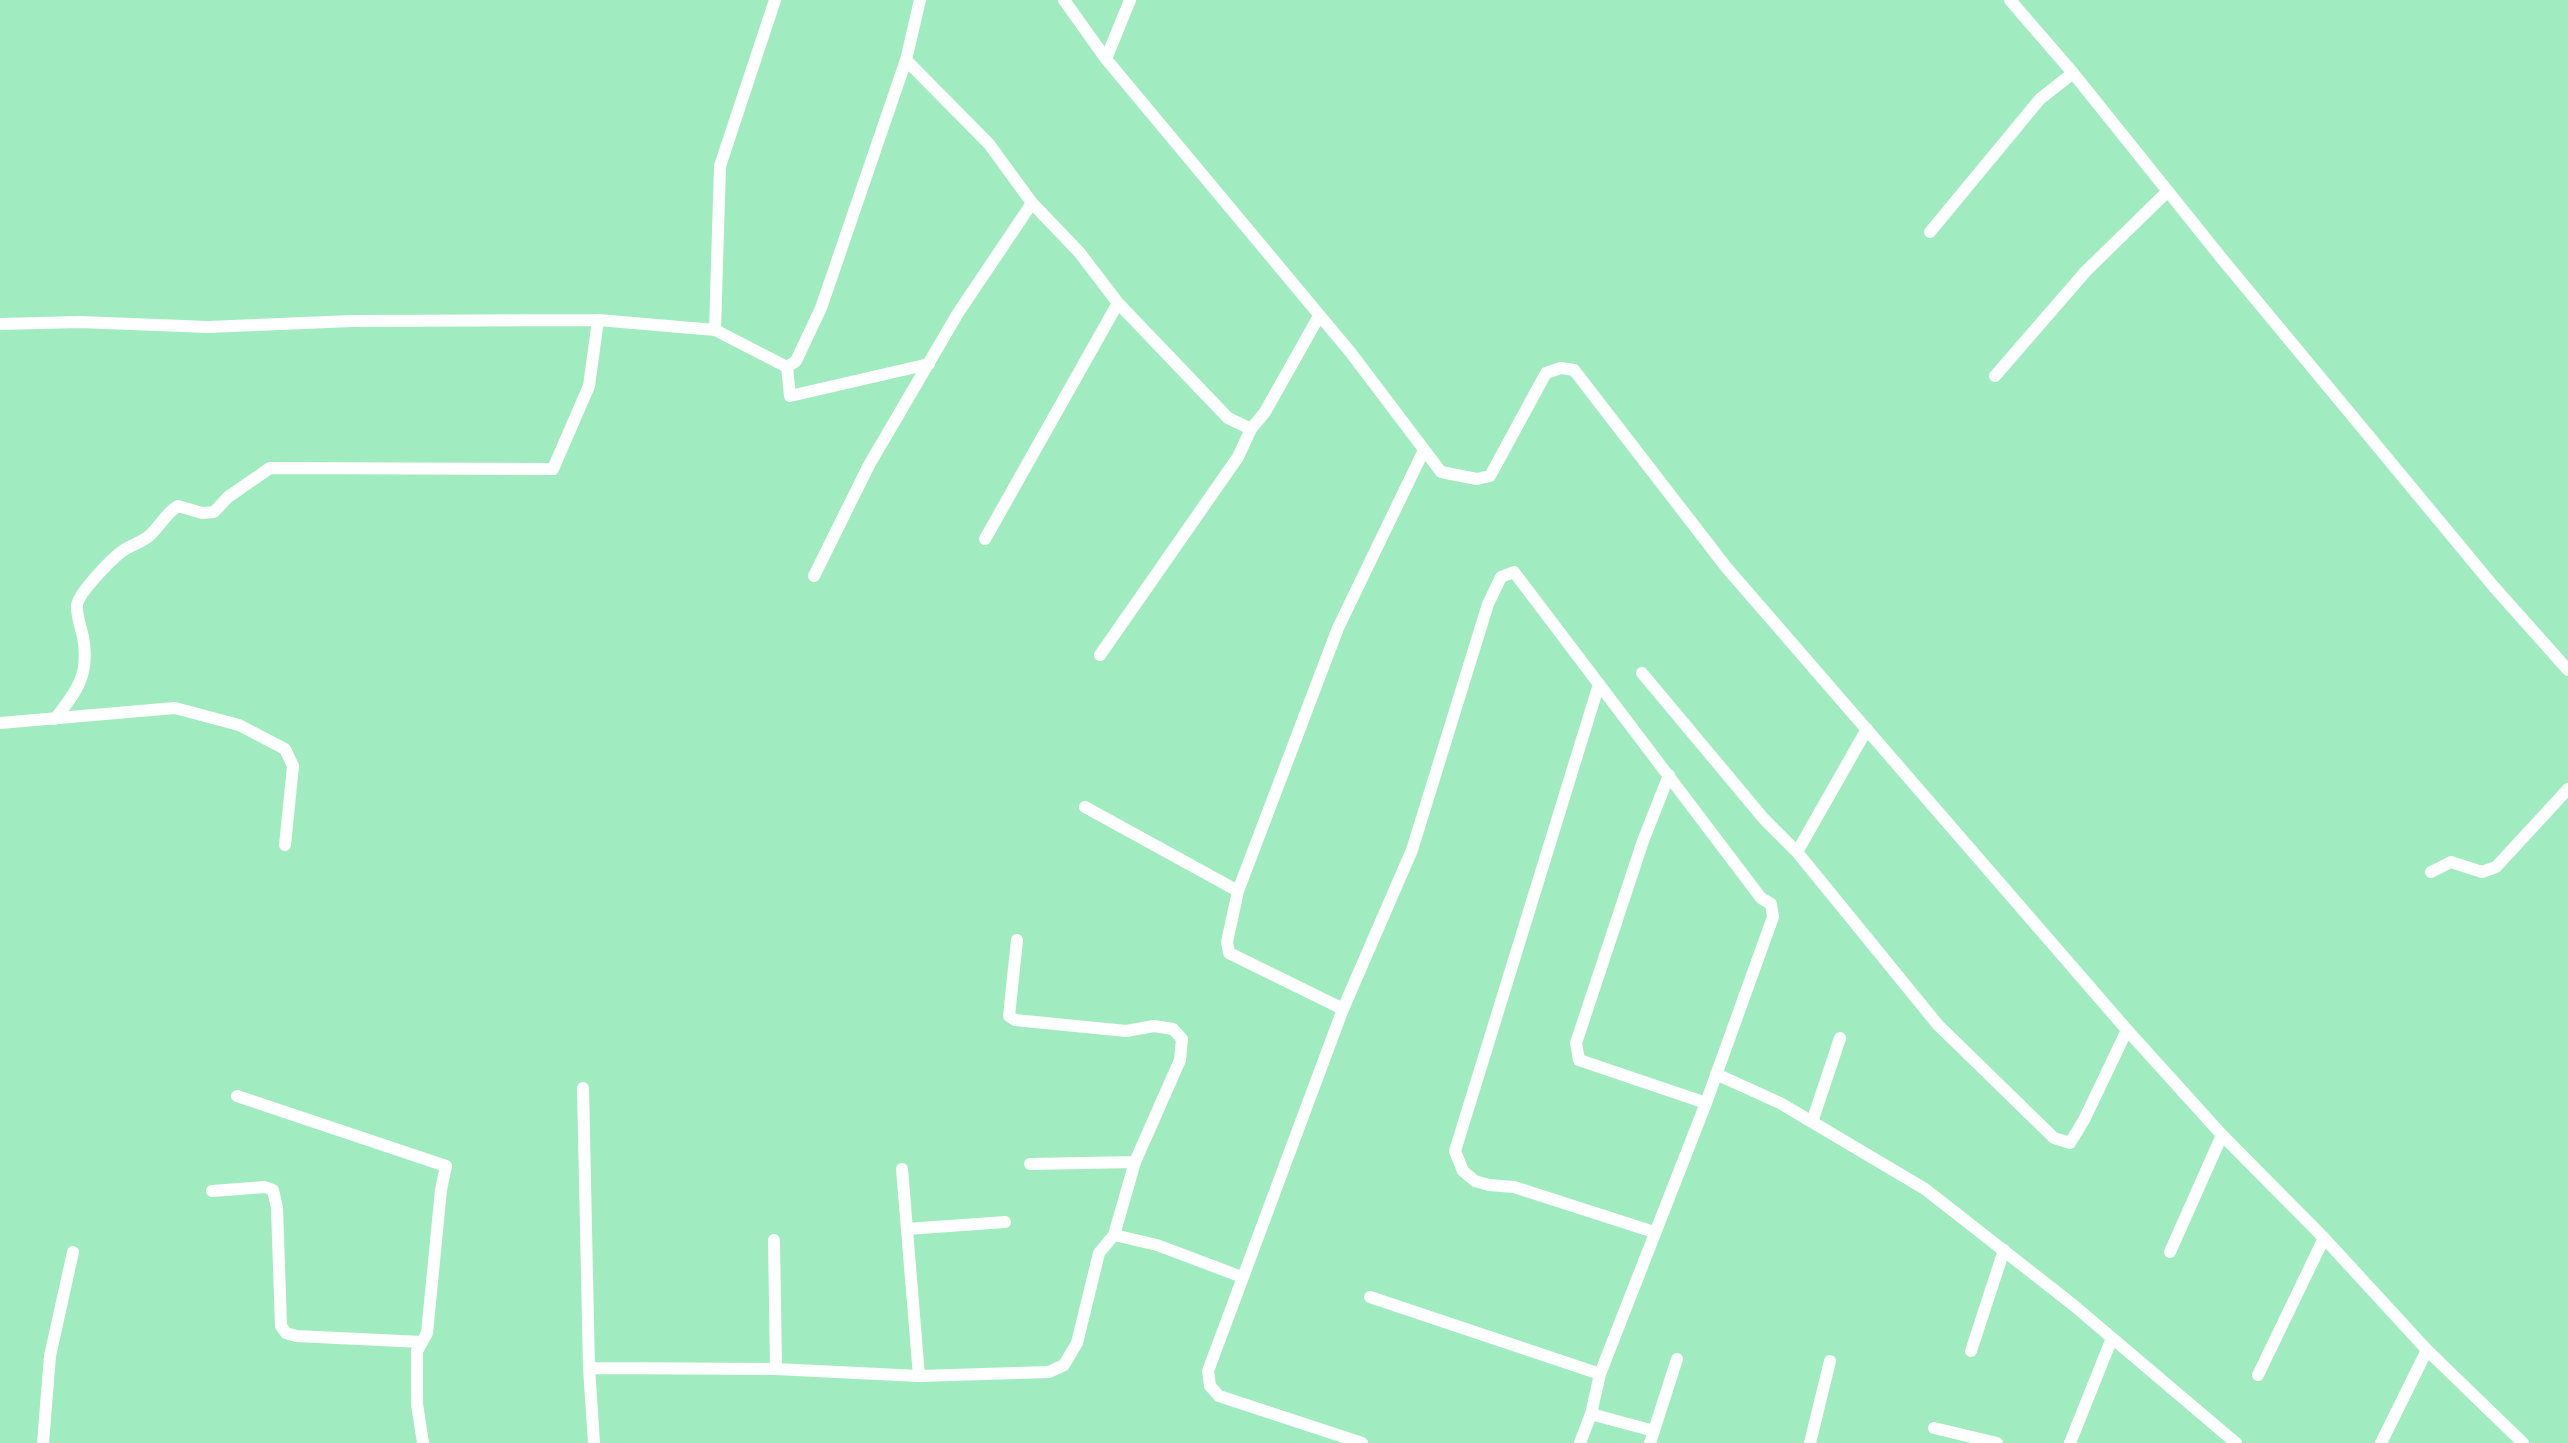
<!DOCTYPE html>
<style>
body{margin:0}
canvas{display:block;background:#a0ebbf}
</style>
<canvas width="2568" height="1443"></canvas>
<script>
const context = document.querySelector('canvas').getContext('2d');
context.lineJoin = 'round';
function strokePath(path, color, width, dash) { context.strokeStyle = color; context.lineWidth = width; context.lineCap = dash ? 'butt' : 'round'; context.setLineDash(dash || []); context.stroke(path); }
strokePath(new Path2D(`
 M1064 0 1106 59 1351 353 1441 472 1477 479 1490 476 1546 373 1561 368 1574 370 1726 567 2127 1030 2222 1135 2324 1238 2427 1350 2523 1443
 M2010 0 2073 73 2223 260 2494 587 2568 670
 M1106 59 1130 0
 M906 60 989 144 1032 203 1079 252 1118 303 1228 418 1251 429
 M1930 232 2040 99 2073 73
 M0 324 80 322 208 327 352 321 598 320 715 330 787 367 796 361 821 308 906 60 920 0
 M715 330 720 166 775 0
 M787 367 790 396 929 364
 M1995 376 2086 271 2168 191
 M985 539 1118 303
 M814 576 869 465 958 313 1032 203
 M1100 655 1238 457 1251 429 1265 412 1319 316
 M1642 673 1764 819 1797 852 1938 1025 2054 1138 2070 1143 2084 1120 2127 1030
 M1599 684 1455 1151 1463 1171 1475 1181 1489 1185 1514 1187 1654 1232
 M55 719C77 691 90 674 83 637 81 628 76 614 77 605 79 592 111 560 121 552 130 545 141 543 149 536 160 526 166 513 178 506L202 513 214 512 228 497 270 468 553 469 589 386 598 320
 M0 723 175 708 239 725 285 749 293 766 285 845
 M1669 775 1643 841 1576 1043 1579 1060 1706 1103
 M1085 807 1238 891
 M1797 852 1867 729
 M2431 872 2451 862 2482 872 2496 867 2568 789
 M1343 1009 1229 953 1227 942 1238 891 1338 628 1424 450
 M1716 1074 1780 1103 1925 1189 2072 1304 2236 1443
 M583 1088 589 1368 594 1443
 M237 1096 446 1166 441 1190 427 1333 417 1351V1404L423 1443
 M1812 1122 1840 1038
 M1030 1164 1135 1162
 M902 1169 919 1376
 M212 1191 265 1187 273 1190 277 1208 281 1326 286 1333 296 1336 422 1342
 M907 1229 1005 1222
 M1114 1235 1157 1245 1242 1277
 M774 1240 776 1369
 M2170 1252 2222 1135
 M1370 1297 1600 1374
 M1971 1351 2004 1250
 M589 1368 776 1369 919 1376 1049 1372 1064 1365 1077 1343 1099 1253 1114 1235 1135 1162 1180 1060 1182 1039 1173 1029 1154 1026 1126 1031 1015 1020 1009 1016 1017 940
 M2258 1375 2324 1238
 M1591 1414 1654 1431
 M1934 1428 1997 1443
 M43 1443 50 1356 73 1252
 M1362 1443 1219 1396 1210 1386 1208 1371 1343 1009 1412 850 1488 604 1501 577 1514 572 1761 898 1771 904 1773 917 1706 1103 1600 1374 1591 1414 1580 1443
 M1650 1443 1677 1359
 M1810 1443 1830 1361
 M2070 1443 2112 1338
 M2381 1443 2427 1350`), '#fff', 12);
</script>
